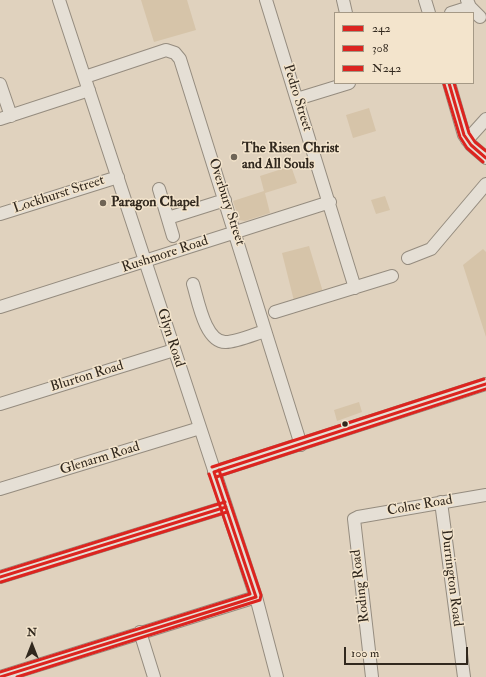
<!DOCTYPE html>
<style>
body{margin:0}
#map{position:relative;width:486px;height:677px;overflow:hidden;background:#e0d2be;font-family:"IM FELL Double Pica",serif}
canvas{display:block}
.legend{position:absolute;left:334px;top:12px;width:140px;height:72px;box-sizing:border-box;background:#f3e4cc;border:1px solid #a59986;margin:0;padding:5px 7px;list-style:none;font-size:12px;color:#31281e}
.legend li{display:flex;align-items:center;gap:8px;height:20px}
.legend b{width:20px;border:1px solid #a59986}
.north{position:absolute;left:12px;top:625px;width:40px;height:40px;-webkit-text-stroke:3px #f3e4cc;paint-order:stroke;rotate:0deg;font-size:11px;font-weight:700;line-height:16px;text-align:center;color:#31281e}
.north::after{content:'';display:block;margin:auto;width:14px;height:18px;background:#31281e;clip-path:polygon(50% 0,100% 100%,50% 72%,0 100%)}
.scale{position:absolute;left:344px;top:647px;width:124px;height:18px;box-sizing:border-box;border:2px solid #31281e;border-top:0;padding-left:5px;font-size:12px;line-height:14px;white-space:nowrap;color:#31281e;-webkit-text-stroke:3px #f3e4cc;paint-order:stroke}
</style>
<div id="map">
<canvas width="486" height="677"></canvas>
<ul class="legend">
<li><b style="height:5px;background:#dc241f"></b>242</li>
<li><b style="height:5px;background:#dc241f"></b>308</li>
<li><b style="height:5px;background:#dc241f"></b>N242</li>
</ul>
<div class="north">N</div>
<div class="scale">100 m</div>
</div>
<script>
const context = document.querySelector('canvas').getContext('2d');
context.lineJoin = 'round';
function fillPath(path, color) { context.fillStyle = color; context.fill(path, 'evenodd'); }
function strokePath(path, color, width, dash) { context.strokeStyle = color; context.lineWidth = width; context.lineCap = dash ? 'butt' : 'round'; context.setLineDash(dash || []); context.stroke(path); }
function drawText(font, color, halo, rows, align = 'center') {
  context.font = font + ' "IM FELL Double Pica",serif'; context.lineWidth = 3; context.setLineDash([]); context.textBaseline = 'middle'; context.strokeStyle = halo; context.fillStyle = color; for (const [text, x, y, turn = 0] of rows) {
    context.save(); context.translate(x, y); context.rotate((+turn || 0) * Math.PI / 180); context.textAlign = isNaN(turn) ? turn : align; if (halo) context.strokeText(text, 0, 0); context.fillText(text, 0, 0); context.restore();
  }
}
fillPath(new Path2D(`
 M141 0H187L196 30 154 42Z
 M369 108 376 131 353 138 346 115Z
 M291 166 297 183 265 193 270 213 245 221 239 220 233 201 264 191 260 176Z
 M385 196 390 210 376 214 371 200Z
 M309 246 323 292 294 301 282 253Z
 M483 249 486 252V337L463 265Z
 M359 402 362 412 337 421 334 410Z`), '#d6c4a9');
const minor = new Path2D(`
 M59 0 256 597 277 677
 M266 0 355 288
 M343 0 346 13
 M425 0 429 13
 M467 0 470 7 480 17
 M451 13 470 7
 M85 77 166 50 175 53 180 59 301 445
 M449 83 464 135 471 145 486 158
 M0 84 11 116
 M297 99 349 83
 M0 119 89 90
 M467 140 486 119
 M159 189 173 236
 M0 214 118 177
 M168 218 225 200
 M408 258 431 249 486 184
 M193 284C198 300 205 343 226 342 236 342 255 334 265 331
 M0 307 330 202
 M275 312 392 276
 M0 404 174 350
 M214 472 486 384
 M0 489 200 428
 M441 502 464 677
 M0 577 226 507
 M140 632 154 677
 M0 677 256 597
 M372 677 354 519 358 517 486 495`);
strokePath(minor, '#958c7f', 14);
strokePath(minor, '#e5dfd5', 12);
strokePath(new Path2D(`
 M449 83 464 135 471 145 486 158
 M214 472 486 384
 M0 577 226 507
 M0 677 256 597 214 472`), '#dc241f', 3);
strokePath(new Path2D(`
 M444 84 460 137 467 148 483 162
 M216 477 486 389
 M1 582 227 512
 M17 677 260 600 261 595 219 470`), '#dc241f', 3);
strokePath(new Path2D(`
 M454 83 469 133 475 142 486 151
 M212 467 484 379
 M0 572 225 502
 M0 672 250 594 209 474`), '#dc241f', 3);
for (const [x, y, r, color] of [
 [234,157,4,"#6e6456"],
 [103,203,4,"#6e6456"],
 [345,424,3.5,"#31281e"]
]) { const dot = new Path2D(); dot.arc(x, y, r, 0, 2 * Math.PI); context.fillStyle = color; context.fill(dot); strokePath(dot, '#f3e4cc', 1.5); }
drawText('14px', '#31281e', '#f3e4cc', [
 ["Pedro Street",297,98,73],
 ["Lockhurst Street",59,195,-18],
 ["Overbury Street",226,202,72],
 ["Rushmore Road",165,255,-18],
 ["Glyn Road",170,338,72],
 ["Blurton Road",87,377,-17],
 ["Glenarm Road",100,459,-17],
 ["Colne Road",420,506,-10],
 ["Durrington Road",451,578,83],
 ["Roding Road",361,586,-97]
]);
drawText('bold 14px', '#31281e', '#f3e4cc', [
 ["The Risen Christ",242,149],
 ["and All Souls",242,165],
 ["Paragon Chapel",111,203]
], 'left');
</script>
